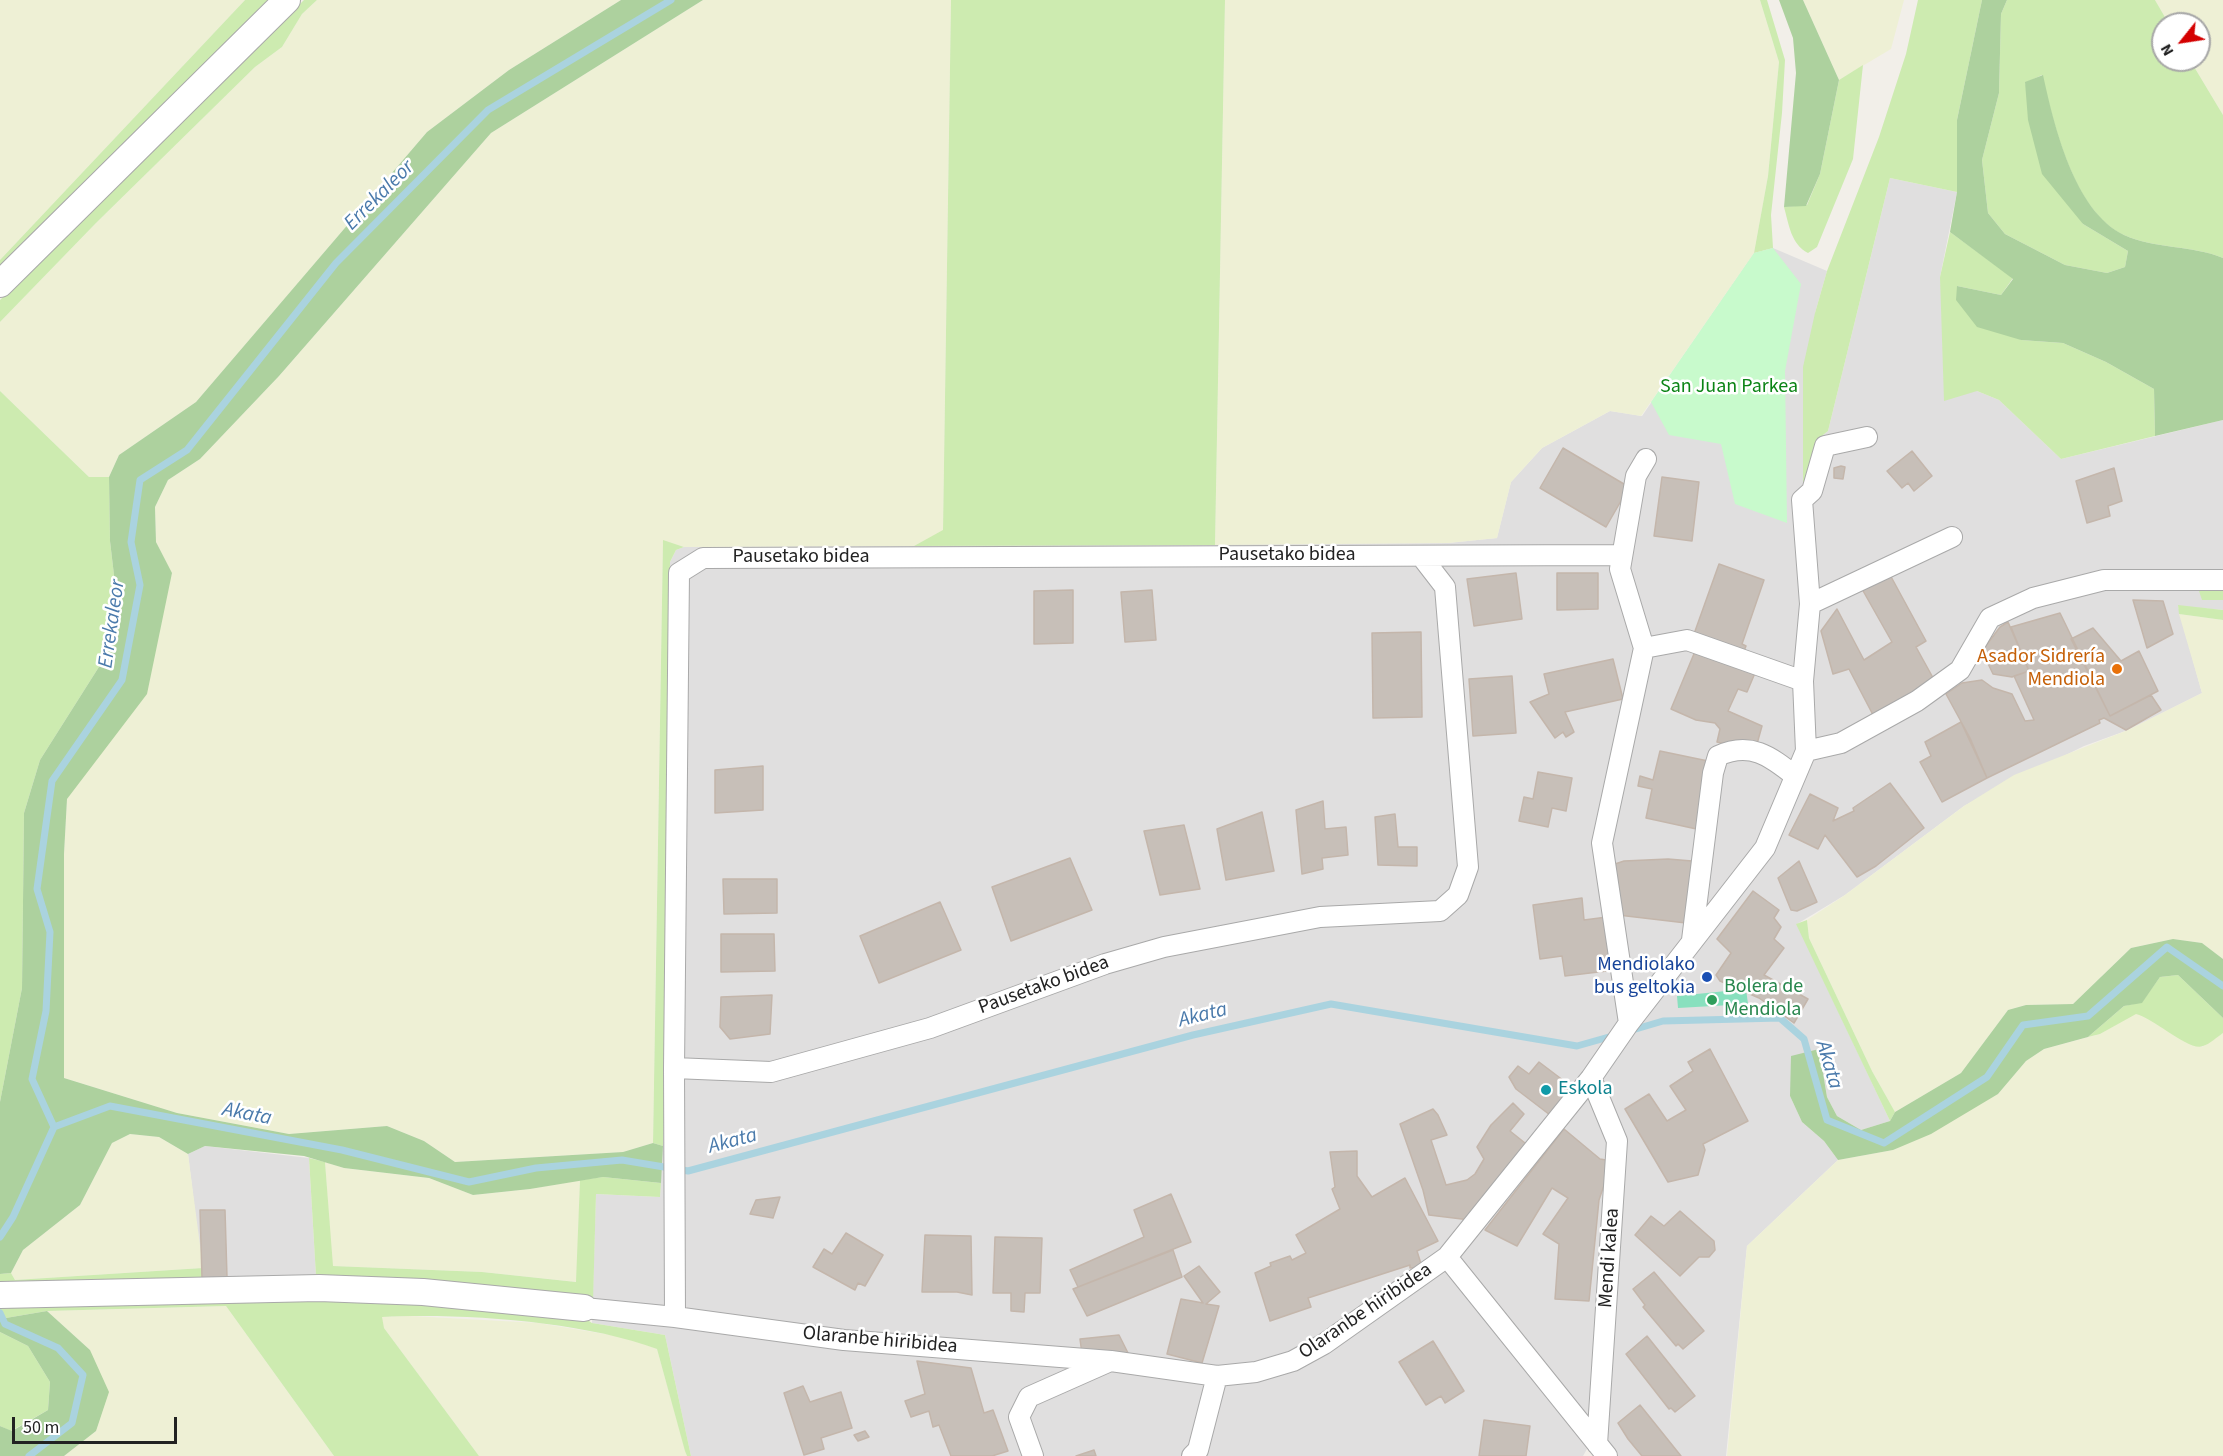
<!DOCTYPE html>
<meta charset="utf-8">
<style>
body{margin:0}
#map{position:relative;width:2223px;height:1456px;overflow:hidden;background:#f2efe9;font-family:"Source Sans 3",sans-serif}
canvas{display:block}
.north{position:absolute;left:2151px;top:12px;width:60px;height:60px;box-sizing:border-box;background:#fff;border:2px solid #a7a7a7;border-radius:50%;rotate:240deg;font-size:16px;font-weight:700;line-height:24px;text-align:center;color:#222}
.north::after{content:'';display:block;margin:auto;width:21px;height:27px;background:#d40000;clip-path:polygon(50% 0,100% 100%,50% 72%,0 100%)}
.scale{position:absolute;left:12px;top:1417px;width:165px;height:27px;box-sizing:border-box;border:3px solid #222;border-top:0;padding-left:8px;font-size:18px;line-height:21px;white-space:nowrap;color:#222;-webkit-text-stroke:4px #fff;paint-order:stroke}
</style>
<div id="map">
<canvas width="2223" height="1456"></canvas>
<div class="north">N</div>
<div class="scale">50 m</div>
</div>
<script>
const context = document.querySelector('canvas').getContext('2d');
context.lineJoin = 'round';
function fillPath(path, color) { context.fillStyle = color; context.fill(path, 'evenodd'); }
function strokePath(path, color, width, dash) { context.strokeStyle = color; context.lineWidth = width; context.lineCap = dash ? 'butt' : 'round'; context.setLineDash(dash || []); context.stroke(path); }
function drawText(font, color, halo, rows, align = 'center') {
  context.font = font + ' "Source Sans 3",sans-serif'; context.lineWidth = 5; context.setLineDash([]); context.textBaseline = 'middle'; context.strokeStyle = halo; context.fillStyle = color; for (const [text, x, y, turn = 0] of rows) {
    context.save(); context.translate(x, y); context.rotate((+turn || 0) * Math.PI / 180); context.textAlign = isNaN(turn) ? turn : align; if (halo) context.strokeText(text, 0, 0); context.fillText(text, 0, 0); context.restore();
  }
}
fillPath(new Path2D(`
 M1890 178 1957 192 1940 277 1977 391 1999 400 2061 459 2223 420V610L2178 606 2202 693 2128 730 2084 746 1964 806 1845 895 1797 924 1890 1121 1861 1130 1837 1116 1827 1097 1819 1049 1790 1096 1802 1122 1824 1141 1838 1160 1747 1246 1726 1456H1593L1587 1449 1583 1456H691L665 1335 592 1323 596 1194 660 1197 667 1048 670 562 676 550 684 547 1448 543 1497 538 1511 482 1542 448 1610 411 1642 416 1754 253 1773 248 1827 271 1815 313 1823 435 1828 431Z
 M205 1146 309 1158 316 1276 203 1278 188 1154Z`), '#e0dfdf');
fillPath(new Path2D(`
 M0 0H245L0 260Z
 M317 0H621L509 70 427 132 196 402 119 455 109 477H89L0 391V322L96 223 255 67 282 47 302 14Z
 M703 0H951L943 531 914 546 684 547 663 541 653 1143 623 1152 455 1162 424 1141 387 1126 289 1134 177 1113 64 1078V854L67 799 172 574 156 542 155 507 168 480 200 459 279 376 491 133Z
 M1225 0H1760L1779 62 1768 176 1754 253 1641 416 1610 411 1542 448 1511 482 1497 538 1448 543 1215 545Z
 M1803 0H1904L1891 49 1839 80Z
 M2155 0H2223V115L2190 60H2199V24H2169Z
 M2179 614 2223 620V959L2202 943 2173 939 2131 948 2073 1004 2026 1005 2008 1010 1961 1073 1895 1112 1872 1071 1809 938 1807 920 1845 895 1964 806 2014 775 2128 730 2202 693Z
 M2136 1013 2146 1016 2202 1047 2223 1033V1456H1727L1747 1246 1838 1160 1893 1150 1998 1094 2026 1061 2044 1049 2100 1034Z
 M130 1134 159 1137 188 1154 203 1268 15 1280 11 1273 23 1250 80 1205 112 1143Z
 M325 1162 344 1168 429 1178 473 1195 530 1189 580 1180 577 1282 482 1272 332 1266Z
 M226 1306 334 1456H64L96 1431 90 1350 47 1311Z
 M411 1316 538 1323 629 1338 657 1349 687 1456H479L384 1328 381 1317Z`), '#eef0d5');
fillPath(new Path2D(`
 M245 0H277L0 272V260Z
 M304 0H317L302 14 282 47 255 67 96 223 0 322V300Z
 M951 0H1225L1215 545 914 546 943 530Z
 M1760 0H1767L1785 60 1782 113 1771 215 1773 248 1754 253 1768 176 1779 62Z
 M1918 0H1982L1957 120V192L1890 178 1828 431 1823 435 1811 490 1803 482V367L1815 313 1827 271 1879 137 1906 54Z
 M2007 0H2155L2169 24H2163V60H2190L2223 115V258C2192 245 2155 249 2124 235 2074 212 2054 125 2042 75L2025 83 2083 224 2128 251 2125 267 2107 273 2065 265 2005 234 1988 213 1982 160 1999 93 2001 14Z
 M1863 65 1853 159 1817 247 1808 253C1791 244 1789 225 1784 207L1807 205 1820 174 1839 80Z
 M1950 232 2013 278 2001 295 1957 286 2021 340 2063 343 2106 362 2154 389 2155 436 2061 459 1999 400 1977 391 1944 401 1940 277Z
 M0 391 89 477H109L110 541 118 609 109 651 40 760 24 813 22 988 0 1102Z
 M663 540 684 547 676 550 670 562 667 1048 663 1146 653 1143Z
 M2199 591H2223V600H2202Z
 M2178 605 2223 610V620L2179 614Z
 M1807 920 1809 938 1872 1071 1895 1112 1890 1121 1796 924Z
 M2178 975 2223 1018V1033C2217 1037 2210 1044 2203 1046 2189 1052 2154 1018 2136 1014L2100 1034 2088 1037 2124 1006 2142 1002 2160 977Z
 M309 1158 325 1162 333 1266 482 1272 576 1282 580 1180 603 1177 661 1183 660 1197 596 1194 593 1302 316 1276Z
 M203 1268V1278L0 1288V1274L11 1273 15 1280Z
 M369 1297 583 1317 592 1323 665 1335 691 1456H687L685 1451 657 1349C581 1321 463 1313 382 1317L384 1328 479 1456H334L226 1306 47 1311 0 1319V1302Z
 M0 1332 28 1346 50 1382 48 1410 11 1431 0 1426Z`), '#cdebb0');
fillPath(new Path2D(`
 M621 0H703L491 133 279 376 200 459 168 480 155 507 156 542 172 573 147 694 67 799 64 854V1078L177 1113 289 1134 387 1126 424 1141 455 1162 623 1152 653 1143 663 1146 661 1183 603 1177 530 1189 473 1195 429 1178 344 1168 304 1156 205 1146 188 1154 159 1137 130 1134 112 1143 80 1205 23 1250 11 1273 0 1274V1102L22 988 24 813 40 760 109 651 118 609 110 541 109 477 119 455 196 402 427 132 509 70Z
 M1779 0H1803L1839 80 1820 174 1806 206 1784 207 1796 73 1793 38Z
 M1982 0H2007L2001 14 1999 93 1982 160 1988 213 2005 234 2065 265 2107 273 2125 267 2128 251 2083 224 2042 174 2028 120 2025 82 2043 75C2054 125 2074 211 2124 235 2155 249 2192 245 2223 258V420L2155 436 2154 389 2106 362 2063 343 2021 340 1977 327 1956 300 1957 286 2001 295 2013 279 1950 232 1957 192V120Z
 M2173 939 2202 943 2223 959V1018L2178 975 2160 977 2142 1003 2124 1006 2088 1037 2044 1049 2026 1061 1998 1094 1931 1134 1893 1150 1838 1160 1824 1141 1802 1122 1790 1096 1791 1056 1819 1049 1827 1097 1837 1116 1861 1130 1890 1121 1895 1112 1961 1073 2008 1010 2026 1005 2073 1004 2131 948Z
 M47 1311 90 1350 109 1392 96 1431 64 1456H0V1426L12 1431 48 1410 50 1382 28 1346 0 1332V1319Z`), '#add19e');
fillPath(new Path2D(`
 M1773 248 1801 284 1785 371 1787 523 1735 504 1721 444 1669 435 1651 402 1754 253Z`), '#c8facc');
fillPath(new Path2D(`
 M1746 989 1748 1004 1678 1008 1677 996Z`), '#88e0be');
strokePath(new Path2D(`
 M1629 1031 1663 1021 1780 1018 1804 1039 1827 1120 1884 1143 1987 1077 2023 1025 2088 1016 2167 947 2223 986
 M54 1127 110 1106 342 1150 469 1182 536 1168 622 1160 688 1171 1193 1035 1331 1004 1577 1046 1616 1035
 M0 1237 13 1217 54 1127 32 1079 46 1011 50 932 37 889 52 781 122 680 140 585 131 542 140 480 187 450 336 263 488 110 671 0
 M0 1313 5 1324 58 1348 83 1375 72 1423 29 1456`), '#aad3df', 7);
const building = new Path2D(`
 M1563 448 1629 487 1606 527 1540 488Z
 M1912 451 1932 476 1914 491 1908 483 1902 488 1887 471Z
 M1841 466 1845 467 1843 479 1834 478V468Z
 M2114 468 2122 501 2108 506 2110 516 2087 523 2076 481Z
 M1662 477 1699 482 1692 541 1654 536Z
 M1719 564 1764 580 1742 644 1746 646 1744 651 1694 634Z
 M1516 573 1522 619 1474 626 1467 579Z
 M1557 573H1598V609L1557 610Z
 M1889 573 1926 641 1916 647 1937 685 1872 720V713L1849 669 1833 674 1821 631 1837 609 1864 660 1892 642 1862 589Z
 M1073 590V643L1034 644V591Z
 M1152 590 1156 640 1125 642 1121 592Z
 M2133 600 2163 601 2173 634 2147 648Z
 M2060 613 2110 716 2151 695 2161 710 2126 730 2104 718 2099 720 2100 723 1987 778 1970 738 1946 694 1962 683 1982 680 1993 688 2012 694 2025 721 2034 720 2014 676 2029 671 2011 627Z
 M2008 622 2029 671 2012 677 1993 674 1982 651 2000 627Z
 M2093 628 2121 661 2139 651 2158 691 2110 716 2071 639Z
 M1421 632 1422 717 1373 718 1372 633Z
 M1696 649 1755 673 1747 692 1738 689 1728 711 1762 726 1755 751 1717 742 1720 729 1715 723 1696 720 1671 709Z
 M1613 659 1623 699 1565 712 1574 732 1566 737 1563 732 1555 738 1530 702 1549 694 1544 674Z
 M1512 676 1516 733 1473 736 1469 679Z
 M1961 722 1987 778 1942 802 1920 762 1931 756 1925 742Z
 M1660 751 1708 761 1701 830 1646 818 1652 789 1638 786 1640 776 1653 780Z
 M763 766V810L715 813V770Z
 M1538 772 1572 778 1566 811 1552 808 1548 827 1519 821 1524 797 1533 799Z
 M1890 783 1924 828 1876 866 1857 877 1825 835 1818 849 1789 835 1810 794 1838 808 1833 821 1854 811 1853 808Z
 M1323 801 1325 829 1346 827 1348 855 1322 858 1323 869 1302 874 1296 810Z
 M1262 812 1274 871 1226 880 1217 829Z
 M1395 814 1398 847H1417V866L1378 865 1375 817Z
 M1184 825 1200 889 1160 895 1144 831Z
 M1070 858 1092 910 1011 941 992 887Z
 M1668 859 1692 861 1686 923 1618 915 1612 865 1624 861Z
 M1799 861 1817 902 1797 911 1791 910 1778 878Z
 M723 879H777V913L724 914Z
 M1753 891 1779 910 1774 918 1781 927 1774 939 1784 948 1764 975 1808 999 1794 1023 1759 998 1720 981 1716 975 1731 953 1717 939Z
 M1582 898 1584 920 1607 917 1615 970 1565 976 1562 956 1540 959 1533 905Z
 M940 902 961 950 879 983 860 936Z
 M721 934H774L775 971 721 972Z
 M772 995 770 1034 730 1039 720 1027 721 997Z
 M1710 1049 1748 1121 1703 1144 1705 1150 1698 1175 1668 1182 1625 1109 1649 1094 1667 1121 1686 1110 1670 1086 1693 1071 1688 1062Z
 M1539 1062 1576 1090 1550 1115 1516 1089 1509 1077 1518 1066 1529 1074Z
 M1513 1103 1524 1114 1510 1131 1530 1147 1470 1220 1429 1215 1423 1190 1400 1124 1433 1109 1438 1115 1447 1135 1431 1140 1446 1185 1467 1180 1475 1174 1484 1159 1477 1147 1491 1125Z
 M1564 1129 1600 1159 1612 1161 1599 1200 1589 1301 1555 1299 1559 1244 1543 1234 1568 1198 1552 1188 1517 1246 1485 1230Z
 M1357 1151V1176L1372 1197 1405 1178 1438 1241 1417 1251 1422 1267 1410 1268V1265L1308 1298 1311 1307 1270 1321 1255 1273 1271 1266 1270 1263 1290 1256 1292 1260 1306 1253 1296 1235 1340 1209 1332 1189 1335 1187 1330 1152Z
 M1171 1194 1191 1242 1078 1287 1070 1270 1144 1237 1134 1210Z
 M780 1197 773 1218 750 1214 756 1200Z
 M200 1210H225L227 1277 202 1278Z
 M1680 1211 1714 1241 1715 1250 1709 1257H1699L1680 1276 1635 1235 1651 1216 1664 1226Z
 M846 1233 883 1255 865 1286 858 1283 855 1290 813 1267 824 1249 832 1254Z
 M925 1235 971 1236 972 1295 957 1292H922Z
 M995 1237 1042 1238 1040 1293H1025L1024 1312 1011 1311V1293H993Z
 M1173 1250 1182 1277 1087 1316 1073 1289Z
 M1199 1266 1220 1292 1206 1304 1219 1306 1202 1363 1167 1354 1181 1299 1203 1303 1184 1276Z
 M1654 1272 1704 1331 1683 1349 1678 1344 1676 1346 1643 1307 1645 1305 1633 1289Z
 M1119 1335 1129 1355 1082 1354 1080 1339Z
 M1647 1336 1695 1396 1675 1412 1671 1408 1669 1409 1626 1354Z
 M1433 1341 1464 1391 1445 1403 1441 1396 1426 1405 1399 1362Z
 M917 1361 971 1368 984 1413 993 1410 1008 1451 992 1456H951L939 1425 933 1427 929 1411 911 1417 905 1401 925 1394Z
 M803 1386 810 1402 841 1392 852 1428 821 1438 824 1449 804 1455 784 1393Z
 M1640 1405 1681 1456H1642L1628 1439 1618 1423Z
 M1484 1420 1530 1426 1526 1456H1479Z
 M865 1431 869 1437 858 1441 854 1435Z
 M1094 1450 1096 1456H1076Z`);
fillPath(building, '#c7bfb8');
strokePath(building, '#c4b6ab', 1.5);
const minor = new Path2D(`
 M1810 604 1952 537
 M1644 648 1687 640 1803 681
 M1806 751 1841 743 1917 701 1960 670 1990 618 2033 598 2104 580H2223
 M1692 940 1713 773 1718 756C1750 741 1770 756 1795 776
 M1629 1023 1602 843 1644 648 1620 569 1636 476 1646 459
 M674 1068 771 1072 930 1028 1105 964 1164 947 1320 917 1440 911 1458 895 1468 867 1445 587 1421 556
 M1591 1078 1617 1141 1597 1444
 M1447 1257 1607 1456
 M584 1308 675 1317 844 1340 1111 1361 1217 1376 1256 1372 1293 1361 1324 1344 1447 1257 1591 1078 1629 1023 1765 848 1806 751 1803 681 1810 604 1802 500 1812 491 1825 446 1867 437
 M675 1317 674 1068 679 573 703 558 1622 555
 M1033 1456 1019 1417 1029 1397 1108 1362
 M1192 1456 1198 1450 1217 1376`);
const tertiary = new Path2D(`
 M0 284 287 0
 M0 1295 319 1288 423 1292 584 1308`);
strokePath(minor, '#a9a9a9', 22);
strokePath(tertiary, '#a9a9a9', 28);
strokePath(minor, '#fff', 20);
strokePath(tertiary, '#fff', 26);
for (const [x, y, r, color] of [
 [2117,669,6,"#e8710a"],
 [1707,977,6,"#1a4fb4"],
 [1712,1000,6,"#2e9e5b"],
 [1546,1090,6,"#0f9aa8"]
]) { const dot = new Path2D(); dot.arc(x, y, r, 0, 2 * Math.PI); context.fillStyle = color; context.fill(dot); strokePath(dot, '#fff', 2); }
drawText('20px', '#0c8416', '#fff', [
 ["San Juan Parkea",1729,388]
]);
drawText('20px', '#222', '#fff', [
 ["Pausetako bidea",1287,556],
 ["Pausetako bidea",801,558],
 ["Pausetako bidea",1044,986,-20],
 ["Mendi kalea",1610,1258,-86],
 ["Olaranbe hiribidea",1366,1312,-34],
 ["Olaranbe hiribidea",880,1341,5]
]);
drawText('20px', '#c56008', '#fff', [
 ["Asador Sidrería",2105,658],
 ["Mendiola",2105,681]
], 'right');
drawText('20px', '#164399', '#fff', [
 ["Mendiolako",1695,966],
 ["bus geltokia",1695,989]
], 'right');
drawText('20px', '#27864d', '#fff', [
 ["Bolera de",1724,988],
 ["Mendiola",1724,1011]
], 'left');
drawText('20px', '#0d838f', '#fff', [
 ["Eskola",1558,1090]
], 'left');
drawText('italic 21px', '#4a7aab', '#fff', [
 ["Errekaleor",380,196,-45],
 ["Errekaleor",113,624,-82],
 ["Akata",1203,1016,-14],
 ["Akata",1828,1065,73],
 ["Akata",247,1115,11],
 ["Akata",733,1142,-15]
]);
</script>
